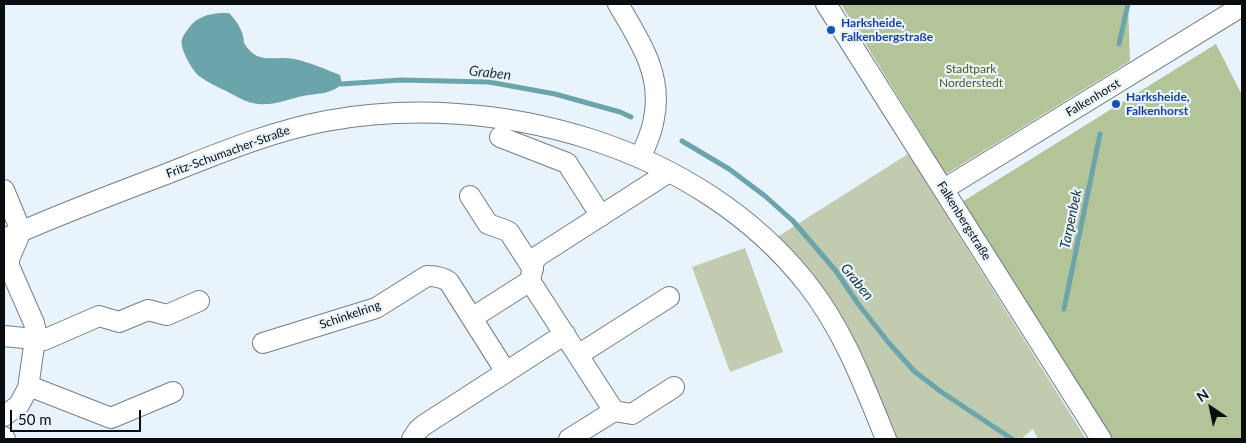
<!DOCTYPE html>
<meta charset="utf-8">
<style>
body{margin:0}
#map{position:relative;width:1246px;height:443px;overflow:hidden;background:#e9f3fb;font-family:Lato,sans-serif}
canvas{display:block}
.frame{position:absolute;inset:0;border:5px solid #090d0f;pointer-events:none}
.north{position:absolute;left:1186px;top:383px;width:50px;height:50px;-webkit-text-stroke:4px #e9f3fb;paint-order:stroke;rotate:326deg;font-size:14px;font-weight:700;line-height:20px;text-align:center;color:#090d0f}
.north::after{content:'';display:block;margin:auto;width:18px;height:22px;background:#090d0f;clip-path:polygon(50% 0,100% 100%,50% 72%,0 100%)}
.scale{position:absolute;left:10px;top:410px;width:131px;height:22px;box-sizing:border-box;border:2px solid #090d0f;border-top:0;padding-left:6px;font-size:15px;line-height:18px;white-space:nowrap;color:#090d0f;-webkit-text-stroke:4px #e9f3fb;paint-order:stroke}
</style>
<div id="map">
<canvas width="1246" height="443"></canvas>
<div class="frame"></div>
<div class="north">N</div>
<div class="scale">50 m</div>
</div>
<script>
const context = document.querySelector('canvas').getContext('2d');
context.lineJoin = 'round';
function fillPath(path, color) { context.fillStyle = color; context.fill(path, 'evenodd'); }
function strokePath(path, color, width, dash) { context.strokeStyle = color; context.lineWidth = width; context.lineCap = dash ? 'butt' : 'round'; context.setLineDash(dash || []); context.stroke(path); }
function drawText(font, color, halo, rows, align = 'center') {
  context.font = font + ' Lato,sans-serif'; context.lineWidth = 4.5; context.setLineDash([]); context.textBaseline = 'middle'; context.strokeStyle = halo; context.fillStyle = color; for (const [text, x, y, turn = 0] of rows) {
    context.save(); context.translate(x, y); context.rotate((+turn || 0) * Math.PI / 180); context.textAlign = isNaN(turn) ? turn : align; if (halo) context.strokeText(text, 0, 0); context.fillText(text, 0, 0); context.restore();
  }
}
fillPath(new Path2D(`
 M908 154 1086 439H1038L1033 429 1021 439H894L774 239Z
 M745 248 783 352 730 372 692 267Z`), '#c0cbb0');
fillPath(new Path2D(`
 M841 4H1128L1130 61 946 174Z
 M1216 44 1242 95V439H1112L962 202Z`), '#b3c499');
fillPath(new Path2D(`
 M221 13H229C237 21 244 32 244 43 258 66 273 55 294 59 309 62 325 69 340 75L342 84C330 95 318 93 303 96 289 99 272 106 258 104 246 103 236 96 226 91 217 87 207 82 199 76 192 70 179 48 182 39 183 35 186 32 188 29 196 17 208 14 221 13Z`), '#6ba5ab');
strokePath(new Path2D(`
 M1119 44 1128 4
 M342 84 401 80 489 82 555 94 620 112 631 117
 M682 141 729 169 765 196 793 221 836 271 859 305 888 342 914 371 940 391 1012 439
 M1064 309 1100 134`), '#6ba5ab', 5);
const minor = new Path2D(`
 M618 4C639 40 663 74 654 118 652 132 646 145 640 158
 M826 4 1101 439
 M500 137 567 163 601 216
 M944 189 1242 6
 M4 190 21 231
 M470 196 488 224 505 230 509 232 533 269
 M4 239C55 216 108 196 161 176 215 155 268 132 326 121 495 90 699 145 808 285 844 331 864 385 886 439
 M530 281 614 411 632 414 674 387
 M472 318 530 281 534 261 538 256 669 172
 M4 336 44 340 99 316 119 322 148 310 167 315 199 301
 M263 343 376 308 427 276C434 276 443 277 449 282L506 372
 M578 355 669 297
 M29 386 111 418 173 392
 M4 416 19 405 28 388 36 332 34 323 9 266V259L21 231
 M4 437 5 439
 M412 439 418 430 424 425 565 334
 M569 439 614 411`);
strokePath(minor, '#757e85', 22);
strokePath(minor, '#fff', 20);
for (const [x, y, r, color] of [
 [831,30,5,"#1a4fb4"],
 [1116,104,5,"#1a4fb4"]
]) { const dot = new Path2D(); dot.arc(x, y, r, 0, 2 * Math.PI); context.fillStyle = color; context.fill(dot); strokePath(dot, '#e9f3fb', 2); }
drawText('bold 12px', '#164399', '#e9f3fb', [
 ["Harksheide,",841,23],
 ["Falkenbergstraße",841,37],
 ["Harksheide,",1126,97],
 ["Falkenhorst",1126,111]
], 'left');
drawText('12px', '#485c1e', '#e9f3fb', [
 ["Stadtpark",971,69],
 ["Norderstedt",971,83]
]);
drawText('12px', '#090d0f', '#e9f3fb', [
 ["Falkenhorst",1093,98,-31],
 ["Fritz-Schumacher-Straße",228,152,-20],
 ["Falkenbergstraße",964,221,58],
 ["Schinkelring",350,315,-19]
]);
drawText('italic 14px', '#143336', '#e9f3fb', [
 ["Graben",490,73,6],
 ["Tarpenbek",1071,219,-78],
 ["Graben",857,282,51]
]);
</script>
